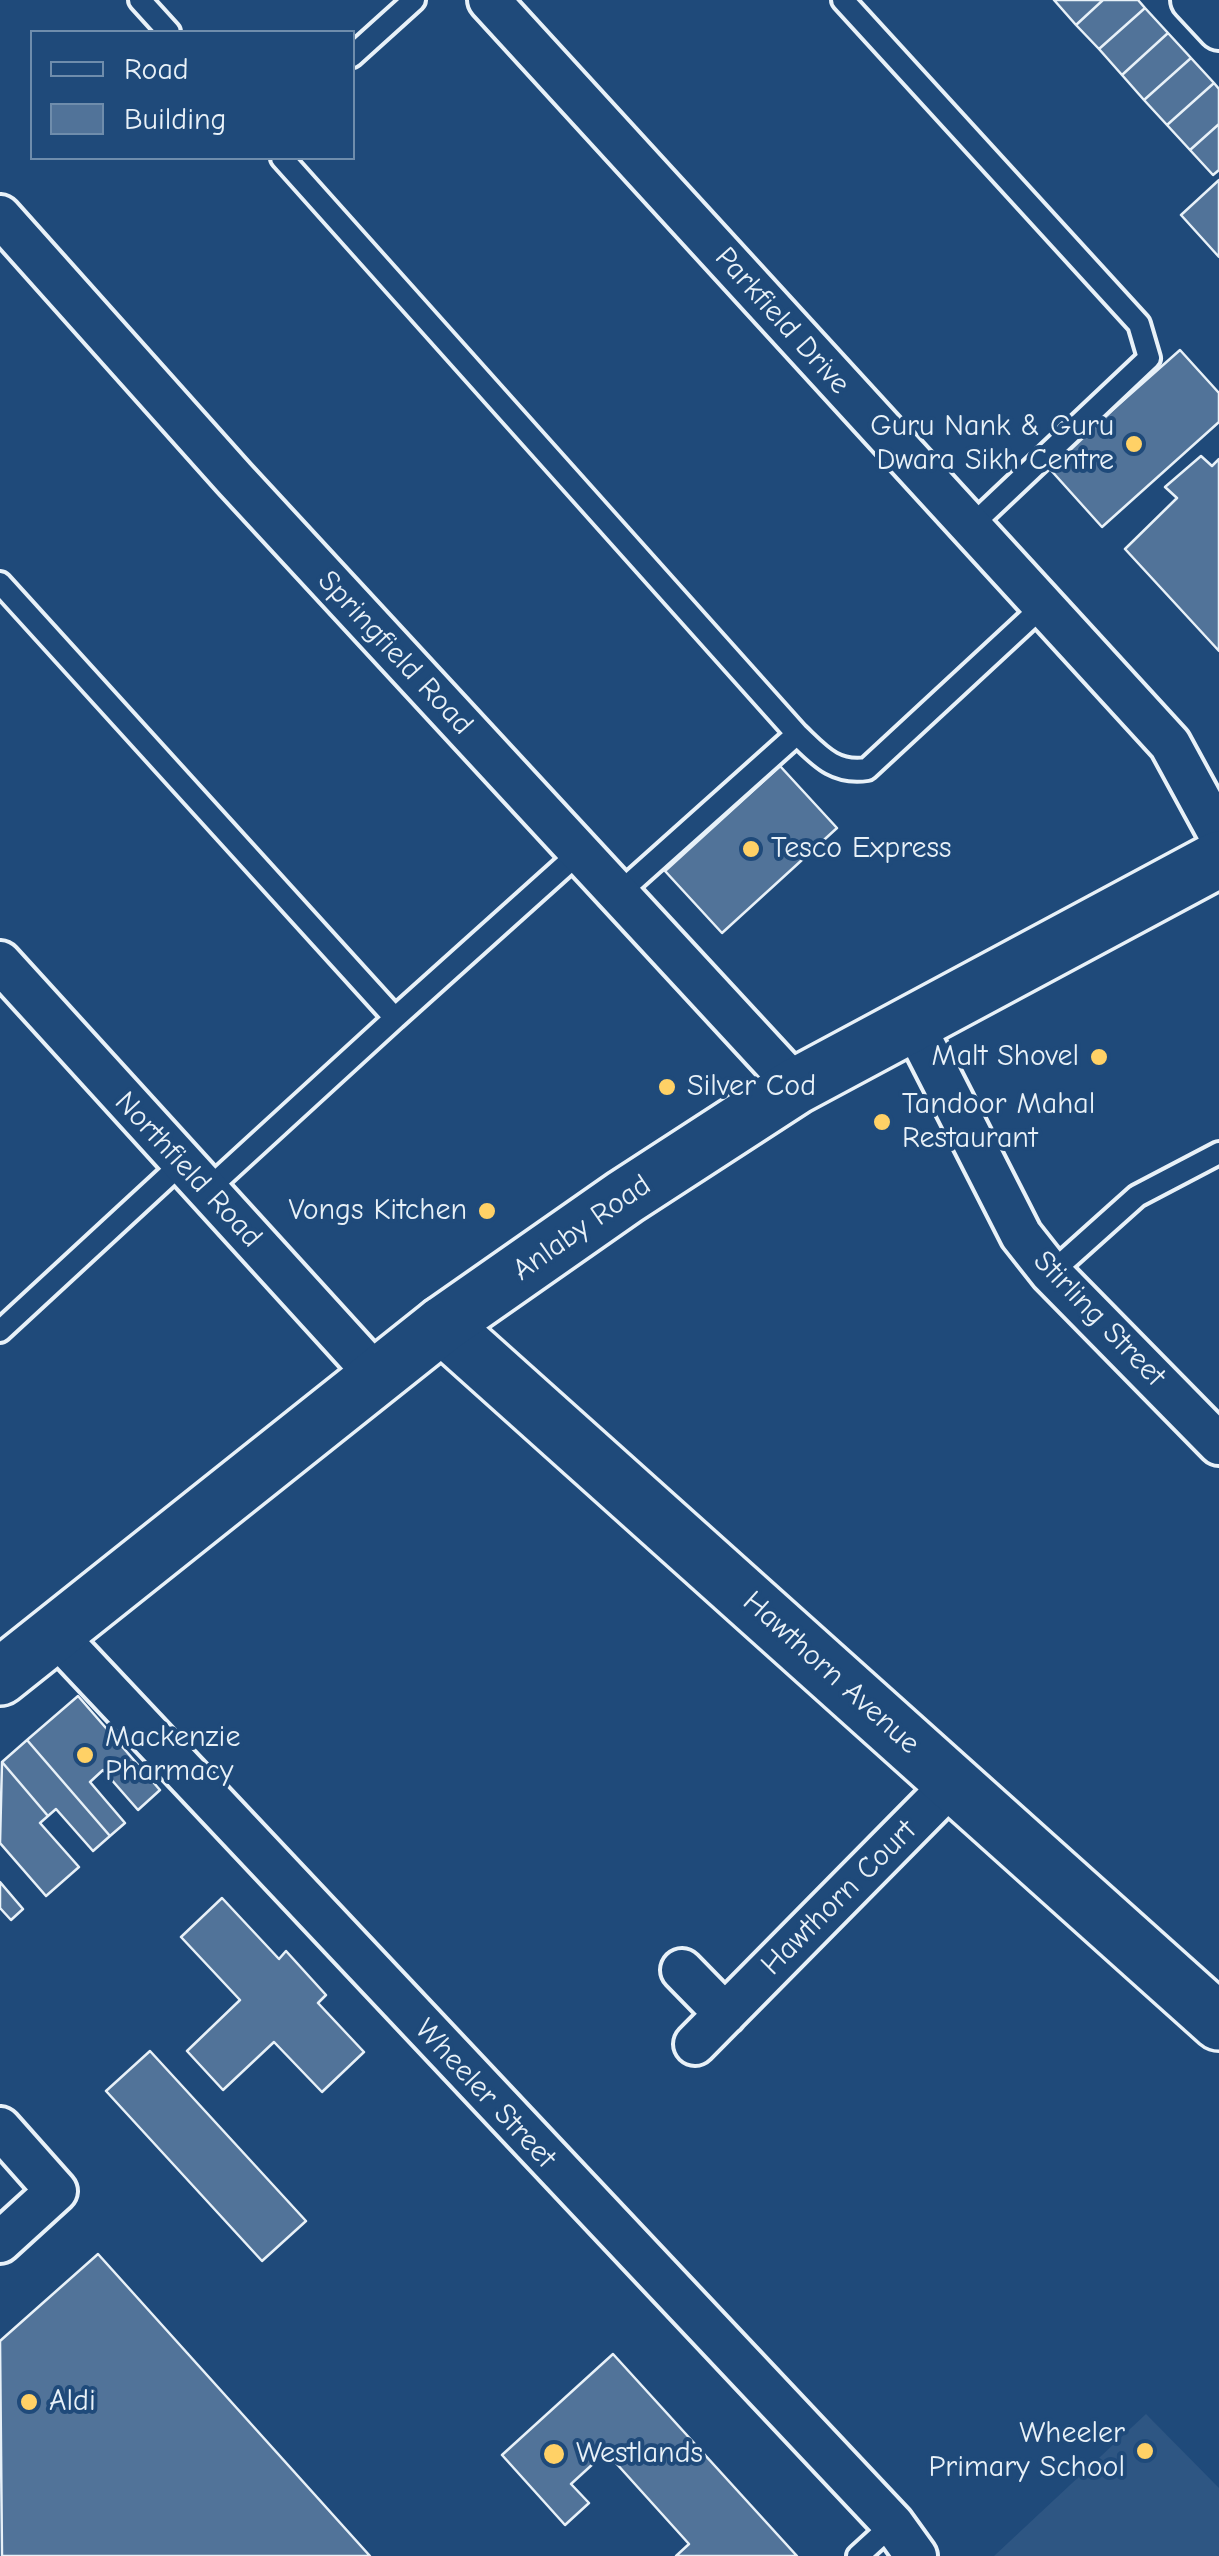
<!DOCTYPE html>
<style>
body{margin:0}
#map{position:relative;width:1219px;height:2556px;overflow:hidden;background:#1f4a7a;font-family:"Comic Neue",sans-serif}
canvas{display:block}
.legend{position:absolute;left:30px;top:30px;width:325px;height:130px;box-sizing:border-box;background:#1f4a7a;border:2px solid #6f8dac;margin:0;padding:12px 18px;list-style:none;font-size:30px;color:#e8f1f8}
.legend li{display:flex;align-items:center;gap:20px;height:50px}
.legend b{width:50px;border:2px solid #6f8dac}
</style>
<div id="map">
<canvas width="1219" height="2556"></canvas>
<ul class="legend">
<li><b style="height:12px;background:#1f4a7a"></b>Road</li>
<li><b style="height:28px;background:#517399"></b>Building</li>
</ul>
</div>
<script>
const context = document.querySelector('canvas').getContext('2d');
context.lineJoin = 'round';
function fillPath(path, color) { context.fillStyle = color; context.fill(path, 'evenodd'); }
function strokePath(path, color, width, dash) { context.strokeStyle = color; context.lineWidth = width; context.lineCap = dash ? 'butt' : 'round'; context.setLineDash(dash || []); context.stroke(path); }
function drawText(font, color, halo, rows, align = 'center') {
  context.font = font + ' "Comic Neue",sans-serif'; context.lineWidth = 8; context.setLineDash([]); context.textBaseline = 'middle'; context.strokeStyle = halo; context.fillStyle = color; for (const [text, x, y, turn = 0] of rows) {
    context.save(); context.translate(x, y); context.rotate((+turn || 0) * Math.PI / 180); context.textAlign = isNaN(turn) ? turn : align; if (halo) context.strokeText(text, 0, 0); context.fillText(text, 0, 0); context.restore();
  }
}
fillPath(new Path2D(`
 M1146 2414 1219 2488V2556H994Z`), '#2e5683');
const building = new Path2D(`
 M1054 0H1103L1076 25Z
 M1103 0H1138L1145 8 1099 49 1076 25Z
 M1145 8 1168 33 1122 75 1099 49Z
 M1168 33 1191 58 1144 100 1122 75Z
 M1191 58 1214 83 1167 125 1144 100Z
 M1214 83 1219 89V124L1190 150 1167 125Z
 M1219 124V170L1213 175 1190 150Z
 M1219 180V257L1181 215Z
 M1180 350 1219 393V422L1102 527 1048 467Z
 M1201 456 1212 466 1219 459V651L1125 549 1177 498 1165 487Z
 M780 766 837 828 722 933 665 871Z
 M78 1696 160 1790 138 1810 103 1770 90 1782 125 1823 110 1836 27 1740Z
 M27 1740 110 1836 93 1851 56 1809 48 1816 2 1762Z
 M2 1762 48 1816 40 1823 79 1867 46 1896 0 1843Z
 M0 1882 23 1909 11 1920 0 1908Z
 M222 1898 279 1959 286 1951 326 1995 318 2003 364 2052 322 2092 274 2042 223 2090 187 2051 240 2000 181 1937Z
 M150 2051 306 2221 262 2261 106 2091Z
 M98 2254 370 2556H2L0 2341Z
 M613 2354 797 2556H676L689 2544 606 2452 571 2484 589 2503 565 2525 502 2455Z`);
fillPath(building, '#517399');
strokePath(building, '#e8f1f8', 2.5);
const lane = new Path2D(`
 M140 0 169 32
 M843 0 1139 324 1149 358 970 527
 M352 56 414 0
 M282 158 797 734 618 894
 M0 583 395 1018 207 1190
 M797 734C819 755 834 774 867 769L1042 607
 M395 1018 580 852
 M1051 1273 1137 1196 1219 1153
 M0 1331 181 1164
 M858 2556 893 2524`);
const street = new Path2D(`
 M489 0 1170 744 1219 834
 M1192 0 1219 29
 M0 216 234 478 796 1086
 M0 962 377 1376
 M913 1023 1021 1235 1051 1273 1219 1444
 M53 1632 893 2524 916 2556
 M682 1970 725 2014
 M695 2044 954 1782
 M0 2128 56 2191 0 2242`);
const secondary = new Path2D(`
 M442 1325 1219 2022`);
const primary = new Path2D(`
 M0 1677 442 1325 625 1197 796 1086 1219 859`);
strokePath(lane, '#e8f1f8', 28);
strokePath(street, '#e8f1f8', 48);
strokePath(secondary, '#e8f1f8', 62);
strokePath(primary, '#e8f1f8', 62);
strokePath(lane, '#1f4a7a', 20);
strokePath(street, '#1f4a7a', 40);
strokePath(secondary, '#1f4a7a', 55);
strokePath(primary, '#1f4a7a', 55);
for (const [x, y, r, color] of [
 [1134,444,10,"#ffd166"],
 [751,849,10,"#ffd166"],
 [1099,1057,10,"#ffd166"],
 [667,1087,10,"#ffd166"],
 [882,1122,10,"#ffd166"],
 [487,1211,10,"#ffd166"],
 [85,1755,10,"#ffd166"],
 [29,2402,10,"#ffd166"],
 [1145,2451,10,"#ffd166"],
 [554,2454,12,"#ffd166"]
]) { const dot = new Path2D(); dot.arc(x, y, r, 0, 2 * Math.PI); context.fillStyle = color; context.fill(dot); strokePath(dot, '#1f4a7a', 4); }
drawText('30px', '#e8f1f8', '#1f4a7a', [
 ["Parkfield Drive",782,321,48],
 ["Springfield Road",395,653,47],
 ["Northfield Road",188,1170,47],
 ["Anlaby Road",582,1228,-35],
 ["Stirling Street",1099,1319,46],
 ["Hawthorn Avenue",831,1673,42],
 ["Hawthorn Court",839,1898,-45],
 ["Wheeler Street",485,2094,47]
]);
drawText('30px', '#e8f1f8', '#1f4a7a', [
 ["Guru Nank & Guru",1114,427,"right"],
 ["Dwara Sikh Centre",1114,461,"right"],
 ["Tesco Express",771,849],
 ["Malt Shovel",1079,1057,"right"],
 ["Silver Cod",687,1087],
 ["Tandoor Mahal",902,1105],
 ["Restaurant",902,1139],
 ["Vongs Kitchen",467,1211,"right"],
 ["Mackenzie",105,1738],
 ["Pharmacy",105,1772],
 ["Aldi",49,2402],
 ["Wheeler",1125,2434,"right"],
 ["Primary School",1125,2468,"right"],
 ["Westlands",576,2454]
], 'left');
</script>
